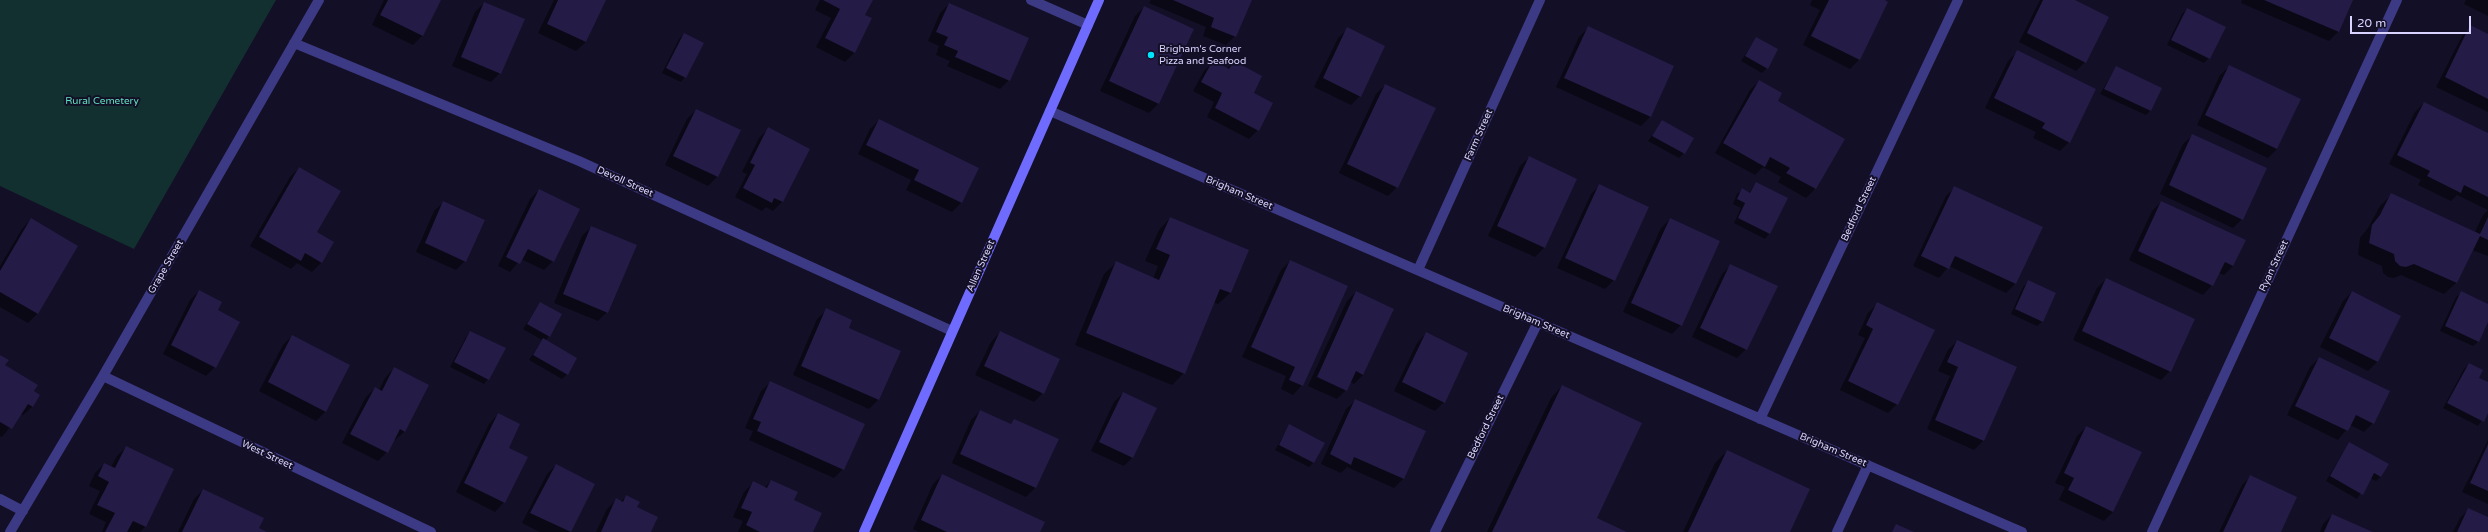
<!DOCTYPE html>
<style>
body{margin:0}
#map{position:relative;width:2488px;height:532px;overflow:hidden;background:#130f26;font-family:"Varela Round",sans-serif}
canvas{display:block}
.scale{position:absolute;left:2350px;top:16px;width:121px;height:18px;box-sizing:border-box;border:2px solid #d9d4ff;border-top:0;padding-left:5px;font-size:12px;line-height:14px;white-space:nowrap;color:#d9d4ff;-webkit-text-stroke:3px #130f26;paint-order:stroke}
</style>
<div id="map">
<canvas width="2488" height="532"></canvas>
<div class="scale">20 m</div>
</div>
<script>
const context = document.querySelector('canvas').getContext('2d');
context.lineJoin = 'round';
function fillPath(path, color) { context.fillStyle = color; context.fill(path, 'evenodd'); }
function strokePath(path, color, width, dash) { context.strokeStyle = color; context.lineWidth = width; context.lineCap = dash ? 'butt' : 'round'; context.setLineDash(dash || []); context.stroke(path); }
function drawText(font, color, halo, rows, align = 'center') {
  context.font = font + ' "Varela Round",sans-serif'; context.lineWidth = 4; context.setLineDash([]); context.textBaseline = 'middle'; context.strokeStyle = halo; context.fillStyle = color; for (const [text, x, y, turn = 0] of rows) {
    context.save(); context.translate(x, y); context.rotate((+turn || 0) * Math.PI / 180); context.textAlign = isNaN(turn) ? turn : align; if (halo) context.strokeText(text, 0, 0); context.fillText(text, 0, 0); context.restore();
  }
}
fillPath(new Path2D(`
 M0 0H276L134 249 0 186Z`), '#12302f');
fillPath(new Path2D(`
 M384 0H440L422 36 413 45 372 25Z
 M554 0H605L586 42 576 51 538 33Z
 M820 0H872L864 15 871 18 854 53 845 62 816 47 831 18 815 10Z
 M1151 0H1251L1235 36 1226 45 1203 36 1206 27 1149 3Z
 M1812 0H1882L1859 60 1850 69 1803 45 1820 10 1810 5Z
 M2040 0H2073L2085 62 2076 71 2019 42Z
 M2242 0H2352L2338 32 2329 41 2241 3Z
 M2466 0H2488V16L2464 4Z
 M484 3 500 73 491 82 452 66 475 12Z
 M949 4 1009 80 1000 89 947 66 950 61 936 55 939 46 928 41 940 13Z
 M1144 7 1192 30 1158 104 1149 113 1100 91 1135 16Z
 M2187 9 2209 58 2204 63 2167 45 2182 14Z
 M2471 27 2488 35V112L2436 87 2462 36Z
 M1588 28 1672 66 1650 117 1641 126 1556 87 1579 37Z
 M1348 29 1360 96 1351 105 1314 87 1338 38Z
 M684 34 685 77 681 82 662 73 679 39Z
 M1756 38 1767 68 1762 73 1741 61Z
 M2017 52 2069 142 2060 151 2033 138 2036 132 1985 108 2008 61Z
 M1213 62 1227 69 1234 62 1253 93 1258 130 1249 139 1207 117 1214 102 1193 91 1204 71Z
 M2230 66 2277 149 2268 158 2197 125 2220 75Z
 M2116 67 2151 110 2146 115 2100 94Z
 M1759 81 1776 102 1815 189 1806 198 1778 182 1781 177 1763 167 1755 175 1715 153 1750 90Z
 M1385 85 1397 187 1388 196 1339 173 1376 94Z
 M2424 103 2488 135V256L2472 250 2456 283 2444 294 2401 275 2394 278 2388 277 2383 273 2382 266 2358 255 2360 238 2368 228 2380 206 2392 194 2475 232 2483 215 2488 210 2457 195 2451 201 2418 185 2421 180 2389 164 2415 112Z
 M696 110 717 177 708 186 665 165 687 119Z
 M879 120 978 168 961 203 952 212 906 190 911 180 858 154 870 129Z
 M1662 121 1684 153 1679 158 1648 141Z
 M768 129 809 149 782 202 773 211 766 207 762 211 735 197 747 174 742 172 759 138Z
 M2193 135 2242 219 2233 228 2160 194 2183 144Z
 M1529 157 1576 179 1544 248 1535 257 1488 236 1520 166Z
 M299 168 321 263 312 272 297 263 291 269 250 246 290 177Z
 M1756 183 1769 234 1765 239 1734 223 1741 208 1733 204 1737 194 1742 190 1749 193Z
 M1600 185 1614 280 1605 289 1557 268 1591 194Z
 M1955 187 2042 228 2015 284 2006 293 1949 266 1939 278 1913 266 1946 196Z
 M539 190 553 261 544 270 521 259 510 272 498 266 530 199Z
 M444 202 465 261 456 270 416 252 434 211Z
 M2161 202 2233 266 2224 275 2219 273 2212 285 2203 295 2129 260 2152 211Z
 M1170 218 1230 293 1218 304 1213 302 1184 373 1172 385 1075 345 1104 274 1116 263 1153 279 1158 266 1145 261 1159 230Z
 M31 219 77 246 37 314 28 323 0 307V266L22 229Z
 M1670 219 1681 325 1672 334 1623 312 1661 228Z
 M591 227 607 312 598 321 554 303 582 236Z
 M1290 261 1302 385 1293 395 1281 389 1286 376 1242 357 1281 270Z
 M1731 265 1746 349 1737 358 1692 337 1722 274Z
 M2106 279 2170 371 2161 380 2073 340 2097 288Z
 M2028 282 2042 322 2037 326 2011 314 2023 287Z
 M199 291 216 311 215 367 206 376 163 354 190 300Z
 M1356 292 1363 375 1354 384 1350 382 1346 390 1337 399 1308 386 1347 301Z
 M2352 292 2400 316 2377 362 2368 371 2320 347 2343 301Z
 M2461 293 2488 306V320L2478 342 2473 346 2440 331 2456 297Z
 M540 303 549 336 545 341 567 374 562 379 529 360 542 340 523 329Z
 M1877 304 1897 404 1888 413 1840 390 1865 338 1858 335 1868 313Z
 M827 310 847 329 878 400 869 409 793 375 817 319Z
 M470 332 488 379 484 384 450 367 466 337Z
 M1000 332 1043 393 1034 402 975 375 991 342Z
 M1426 333 1444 402 1435 411 1394 391 1417 343Z
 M292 336 349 366 325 412 316 421 259 391 283 345Z
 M1957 341 2016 367 1983 441 1974 450 1927 429 1950 376 1938 371 1948 350Z
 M0 356 4 366 33 391V406L23 415 20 414 2 437 0 436Z
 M2319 358 2373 423 2364 432 2350 425 2338 440 2287 415 2310 367Z
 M2469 364 2477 378 2488 383V411L2478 426 2443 408 2464 369Z
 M394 368 405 431 395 440 394 439 387 452 378 461 342 443 366 397 375 388 379 390 385 378Z
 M771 382 843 469 834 478 749 440 753 431 745 428 761 391Z
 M1562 386 1595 518 1625 532H1487L1551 398Z
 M1123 393 1133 457 1124 466 1091 451 1114 402Z
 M1356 400 1425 432 1403 479 1394 488 1347 467 1341 473 1321 464 1346 409Z
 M980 411 1010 425 1014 420 1057 439 1035 488 1026 497 952 463 971 420Z
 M498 414 508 448 504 502 495 512 456 492 489 424Z
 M1290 425 1314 462 1309 467 1275 450Z
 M2086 427 2113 512 2104 521 2059 500 2065 487 2055 483 2077 436Z
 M2488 440V504L2462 492Z
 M2349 443 2381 477 2376 481 2370 478 2357 499 2326 481Z
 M126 447 173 470 145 527 140 532H102L106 522 89 514 100 491 89 486 95 473 104 464 111 467 117 456Z
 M1727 451 1789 532H1683L1715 463Z
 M556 465 594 484 570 532H540L522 523 547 474Z
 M942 475 1039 532H919L913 529 933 484Z
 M2251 476 2280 532H2219L2242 485Z
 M771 481 792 500 812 532H738L743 521 733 517 744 492 753 483 764 488Z
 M203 490 258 529 264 532H178L194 499Z
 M626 496 636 508 650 532H596L607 509 616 500 621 502Z
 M2469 509 2488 518V532H2453L2460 518Z
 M2332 515 2371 532H2320L2323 524Z`), '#0007');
fillPath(new Path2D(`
 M388 0H441L423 36 380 15Z
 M558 0H606L586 42 547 24Z
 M823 0H873L865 15 872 18 855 53 825 38 840 9Z
 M1173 0H1252L1236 37 1211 27 1214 18Z
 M1829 0H1885L1888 2 1860 60 1811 36Z
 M2043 0H2075L2109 17 2086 63 2027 33Z
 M2264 0H2353L2339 32Z
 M484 2 525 19 501 74 461 57Z
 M949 3 1029 38 1010 81 955 57 958 51 944 45 948 37 936 32Z
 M1144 6 1194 29 1159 104 1109 81Z
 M2187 8 2226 27 2210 59 2171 40Z
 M2470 25 2488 34V99L2445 77Z
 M1588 26 1674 66 1651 117 1564 78Z
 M1347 27 1385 46 1361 97 1323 78Z
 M684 33 704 43 686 78 666 68Z
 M1756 37 1778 49 1768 69 1745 56Z
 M2017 50 2096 89 2070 143 2042 128 2045 123 1994 98Z
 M1213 60 1229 69 1234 61 1262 76 1254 93 1273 103 1259 131 1215 108 1222 93 1201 82Z
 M2229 65 2301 99 2277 149 2205 115Z
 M2116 66 2162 88 2151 111 2104 89Z
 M1759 80 1782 93 1778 101 1845 139 1816 189 1786 173 1790 168 1770 157 1765 167 1723 143Z
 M1385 84 1436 108 1398 188 1347 164Z
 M2424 102 2488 133V197L2464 185 2461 193 2427 176 2430 171 2397 155Z
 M696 109 741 130 718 177 673 156Z
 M879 119 979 168 962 203 914 180 919 170 866 145Z
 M1662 120 1694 138 1685 154 1652 136Z
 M768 127 810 149 783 202 774 198 772 203 743 188 755 165 750 163Z
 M2192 134 2267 168 2243 220 2169 185Z
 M1529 156 1577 179 1545 248 1497 226Z
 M299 167 341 191 317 232 334 242 322 263 305 253 301 261 259 237Z
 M1756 182 1788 198 1770 234 1738 218 1745 203 1737 199 1742 188 1750 193Z
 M1599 184 1649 207 1615 281 1565 258Z
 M1954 186 2043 227 2016 284 1955 256 1949 269 1921 256Z
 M539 189 580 209 554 262 528 249 520 264 506 257Z
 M2391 193 2480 234 2488 217V240L2480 236 2457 283 2414 264 2406 267 2400 266 2395 261 2394 254 2369 243 2372 225 2380 215Z
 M443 201 485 220 466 262 425 243Z
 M2161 201 2246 240 2233 266 2225 262 2213 286 2138 251Z
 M1170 217 1249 250 1231 293 1220 289 1185 374 1086 333 1116 261 1159 280 1170 255 1156 249Z
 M31 218 78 246 38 314 0 292V271Z
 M1670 218 1720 241 1682 326 1631 303Z
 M591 226 637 245 608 313 563 294Z
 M1290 260 1348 286 1303 386 1289 380 1295 367 1251 347Z
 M1730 264 1778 286 1747 350 1700 328Z
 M2106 278 2195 319 2171 372 2082 331Z
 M2028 280 2056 293 2043 322 2015 309Z
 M199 290 222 302 218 310 240 322 216 368 171 345Z
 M1356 291 1394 309 1363 375 1356 371 1347 391 1317 377Z
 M2352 291 2401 316 2378 362 2329 338Z
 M2461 291 2488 304V322L2479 342 2445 326Z
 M540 302 562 314 550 337 527 324Z
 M1877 302 1935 330 1898 405 1848 381 1873 329 1866 325Z
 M826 308 852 320 849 328 901 351 879 400 801 366Z
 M470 331 506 348 489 380 454 362Z
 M1000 331 1060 359 1044 394 984 366Z
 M1426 332 1468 353 1445 403 1402 382Z
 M292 335 350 365 326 412 268 382Z
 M543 338 577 358 568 375 533 355Z
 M1957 340 2017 367 1984 441 1935 420 1958 367 1947 362Z
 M0 355 9 360 5 365 38 385 34 391 40 395 33 407 28 404 12 429 0 422Z
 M2319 357 2390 391 2374 424 2356 415 2348 431 2295 406Z
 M2469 363 2483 370 2479 378 2488 382V413L2484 422 2447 403Z
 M394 367 429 385 405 432 400 429 388 453 350 434 375 387 382 391Z
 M770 381 865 424 844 470 757 431 761 422 753 419Z
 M1562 385 1642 423 1597 518 1627 532H1492Z
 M1123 392 1157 408 1133 458 1099 442Z
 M1355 399 1426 431 1404 479 1354 457 1351 465 1330 454Z
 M980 410 1011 424 1014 419 1059 439 1036 488 960 454Z
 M498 413 520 424 509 448 528 457 505 503 464 483Z
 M1289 424 1325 443 1314 463 1279 445Z
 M2086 426 2142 452 2113 512 2068 490 2074 478 2064 473Z
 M2349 442 2389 464 2381 477 2374 473 2363 495 2330 476Z
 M2488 444V491L2470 483Z
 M126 446 174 469 146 527 133 521 127 532H105L115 513 97 505 109 482 98 476 104 463 115 468Z
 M1727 450 1810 489 1790 532H1688Z
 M556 464 595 484 571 532 530 513Z
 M942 474 1045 522 1040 532H947L921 520Z
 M2250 475 2297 497 2281 532H2223Z
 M771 480 798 492 794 500 822 513 813 532H760L746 525 752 512 741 508 753 481 767 488Z
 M203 489 264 518 259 528 267 532H182Z
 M626 495 640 502 637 507 658 517 651 532H601L616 498 623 502Z
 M2468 508 2488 517V532H2457Z
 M2332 514 2373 532H2324Z
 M1896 524 1914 532H1892Z`), '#241b47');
strokePath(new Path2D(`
 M1031 0 1088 25
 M294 43 579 161 952 331
 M1050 111 2022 532
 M1418 270 1540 0
 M103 376 431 532
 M1760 419 1958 0
 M0 499 23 511
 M10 532 103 376 319 0
 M1435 532 1538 322
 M1837 532 1868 465
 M2152 532 2397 0`), '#3d3a85', 10);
strokePath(new Path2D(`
 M864 532 1099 0`), '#6f6bff', 10);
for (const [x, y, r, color] of [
 [1151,55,4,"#00e5ff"]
]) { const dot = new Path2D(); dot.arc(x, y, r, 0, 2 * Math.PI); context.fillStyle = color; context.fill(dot); strokePath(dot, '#130f26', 1.5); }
drawText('10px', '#d9d4ff', '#130f26', [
 ["Brigham's Corner",1159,49],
 ["Pizza and Seafood",1159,61]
], 'left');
drawText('10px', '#5fe0c0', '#130f26', [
 ["Rural Cemetery",102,101]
]);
drawText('10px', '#d9d4ff', '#130f26', [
 ["Farm Street",1479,135,-66],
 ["Devoll Street",625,182,24],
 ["Brigham Street",1239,193,23],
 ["Bedford Street",1859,209,-65],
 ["Allen Street",981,266,-66],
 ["Ryan Street",2274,266,-65],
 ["Grape Street",166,267,-60],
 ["Brigham Street",1536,322,23],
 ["Bedford Street",1486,427,-64],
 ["Brigham Street",1833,450,23],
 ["West Street",267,455,25]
]);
</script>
